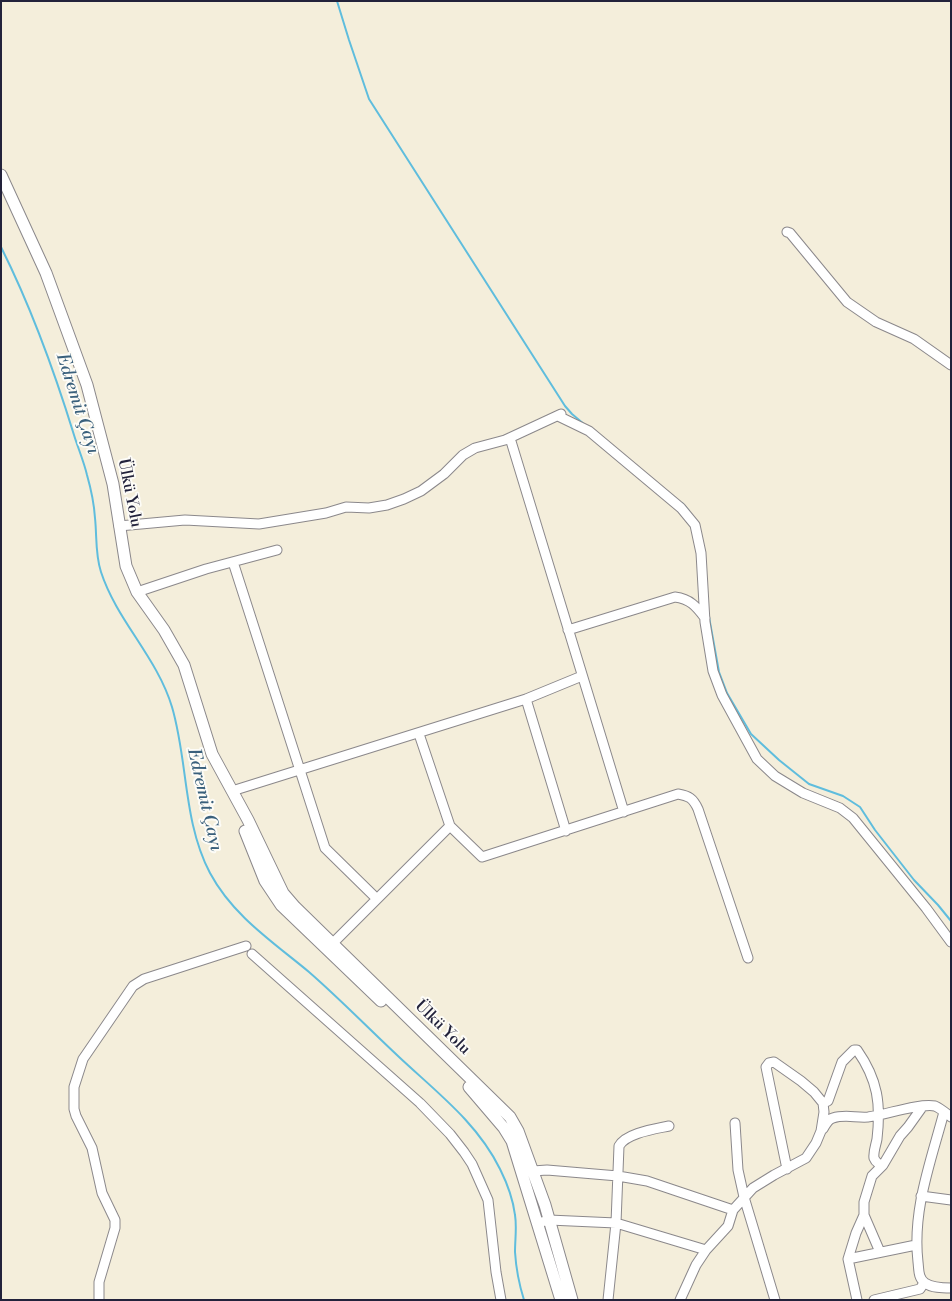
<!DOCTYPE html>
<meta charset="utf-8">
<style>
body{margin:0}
#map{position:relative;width:952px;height:1301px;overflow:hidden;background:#f4eedb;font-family:"Libre Bodoni",serif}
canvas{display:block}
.frame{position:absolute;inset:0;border:2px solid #22223b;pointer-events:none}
</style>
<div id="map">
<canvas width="952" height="1301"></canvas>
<div class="frame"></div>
</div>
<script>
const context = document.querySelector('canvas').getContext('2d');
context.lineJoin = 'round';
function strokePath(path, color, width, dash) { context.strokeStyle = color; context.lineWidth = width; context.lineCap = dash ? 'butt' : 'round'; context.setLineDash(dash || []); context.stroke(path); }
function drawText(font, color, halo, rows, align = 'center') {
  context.font = font + ' "Libre Bodoni",serif'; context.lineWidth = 4; context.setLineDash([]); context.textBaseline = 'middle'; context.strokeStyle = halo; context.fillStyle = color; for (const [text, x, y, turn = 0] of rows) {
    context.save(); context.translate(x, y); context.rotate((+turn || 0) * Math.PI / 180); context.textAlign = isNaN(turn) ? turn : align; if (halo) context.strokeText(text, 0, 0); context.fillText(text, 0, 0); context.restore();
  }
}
strokePath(new Path2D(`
 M337 1 349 40 369 99 565 406 572 414 585 425
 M1 247C31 307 54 370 74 435 78 448 84 462 87 475 91 489 94 503 95 518 97 536 95 554 101 572 117 621 157 657 172 707 188 761 183 822 210 873 233 916 273 942 309 972 340 999 368 1028 398 1056 435 1091 477 1122 500 1169 507 1183 513 1199 515 1215 517 1227 515 1239 515 1252 516 1268 519 1284 524 1300
 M682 503 689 511
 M709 617 719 672 727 693 751 734 779 760 809 784 843 796 860 807 875 830 914 880 938 905 951 921`), '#5fbddd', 2);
const minor = new Path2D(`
 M787 232 790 233 847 302 876 322 914 339 951 365
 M558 416 589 431 681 508 695 525 701 553 705 622 713 671 722 695 757 759 775 776 803 793 840 808 853 818 926 908 951 942
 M510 438 624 812
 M119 526 185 520 259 524 326 513 346 507 369 508 387 505 404 499 421 491 444 474 463 455 475 448 505 440 561 414
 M233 562 325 848 377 899
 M137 592 206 569 277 550
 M568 630 675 597C690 599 696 606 705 618
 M526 699 566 831
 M419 734 450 826 482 857 678 794C689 796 693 798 698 809L748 958
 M232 791 526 699 582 676
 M328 948 450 826
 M252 954 420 1103 450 1134 464 1152 472 1164 488 1200 496 1272 501 1300
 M823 1103 828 1101 842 1062 854 1050H857C878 1080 881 1104 877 1139 876 1145 873 1152 874 1158 876 1163 879 1164 883 1165
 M944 1112C931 1161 912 1210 918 1262 919 1270 918 1278 925 1283 932 1288 942 1288 951 1288
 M735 1123 738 1170 744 1197 775 1300
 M823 1129C826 1124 828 1119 833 1118 845 1114 856 1118 868 1117 886 1115 918 1103 935 1106 940 1108 946 1113 951 1117
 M533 1171 547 1170 618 1176 647 1181 733 1210
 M921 1196 951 1200
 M538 1223 549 1220 616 1223 706 1250
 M880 1252 864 1215V1202L872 1176 883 1165 900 1136 908 1127 923 1106
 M848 1259 916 1245
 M99 1300V1282L115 1228V1220L102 1193 92 1148 76 1116 74 1109V1087L83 1059 133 986 144 979 246 946
 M608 1300 616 1223 619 1146C626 1133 655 1129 669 1126
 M680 1300 696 1265 706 1250 728 1226 733 1210 753 1188 774 1175 806 1158 816 1143 821 1131 824 1112 823 1103 814 1092 801 1081 774 1062 769 1063 766 1067 787 1169
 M857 1300 848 1259 856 1233 864 1215
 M874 1300 920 1289 924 1283`);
const major = new Path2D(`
 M1 175 46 273 87 385 113 484 126 566 137 592 164 630 184 665 212 754 248 820 283 893 295 907 510 1117 518 1131 545 1205 572 1300
 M245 831 265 881 281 905 381 1001
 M469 1087 504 1128 512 1141 561 1300`);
strokePath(minor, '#8b888b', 11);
strokePath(major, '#8b888b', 13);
strokePath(minor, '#fff', 9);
strokePath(major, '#fff', 11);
drawText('16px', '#22223b', '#fdfcf7', [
 ["Ülkü Yolu",129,493,79],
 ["Ülkü Yolu",442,1028,44]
]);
drawText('italic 18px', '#3a607c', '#fdfcf7', [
 ["Edremit Çayı",77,404,72],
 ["Edremit Çayı",204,800,77]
]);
</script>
